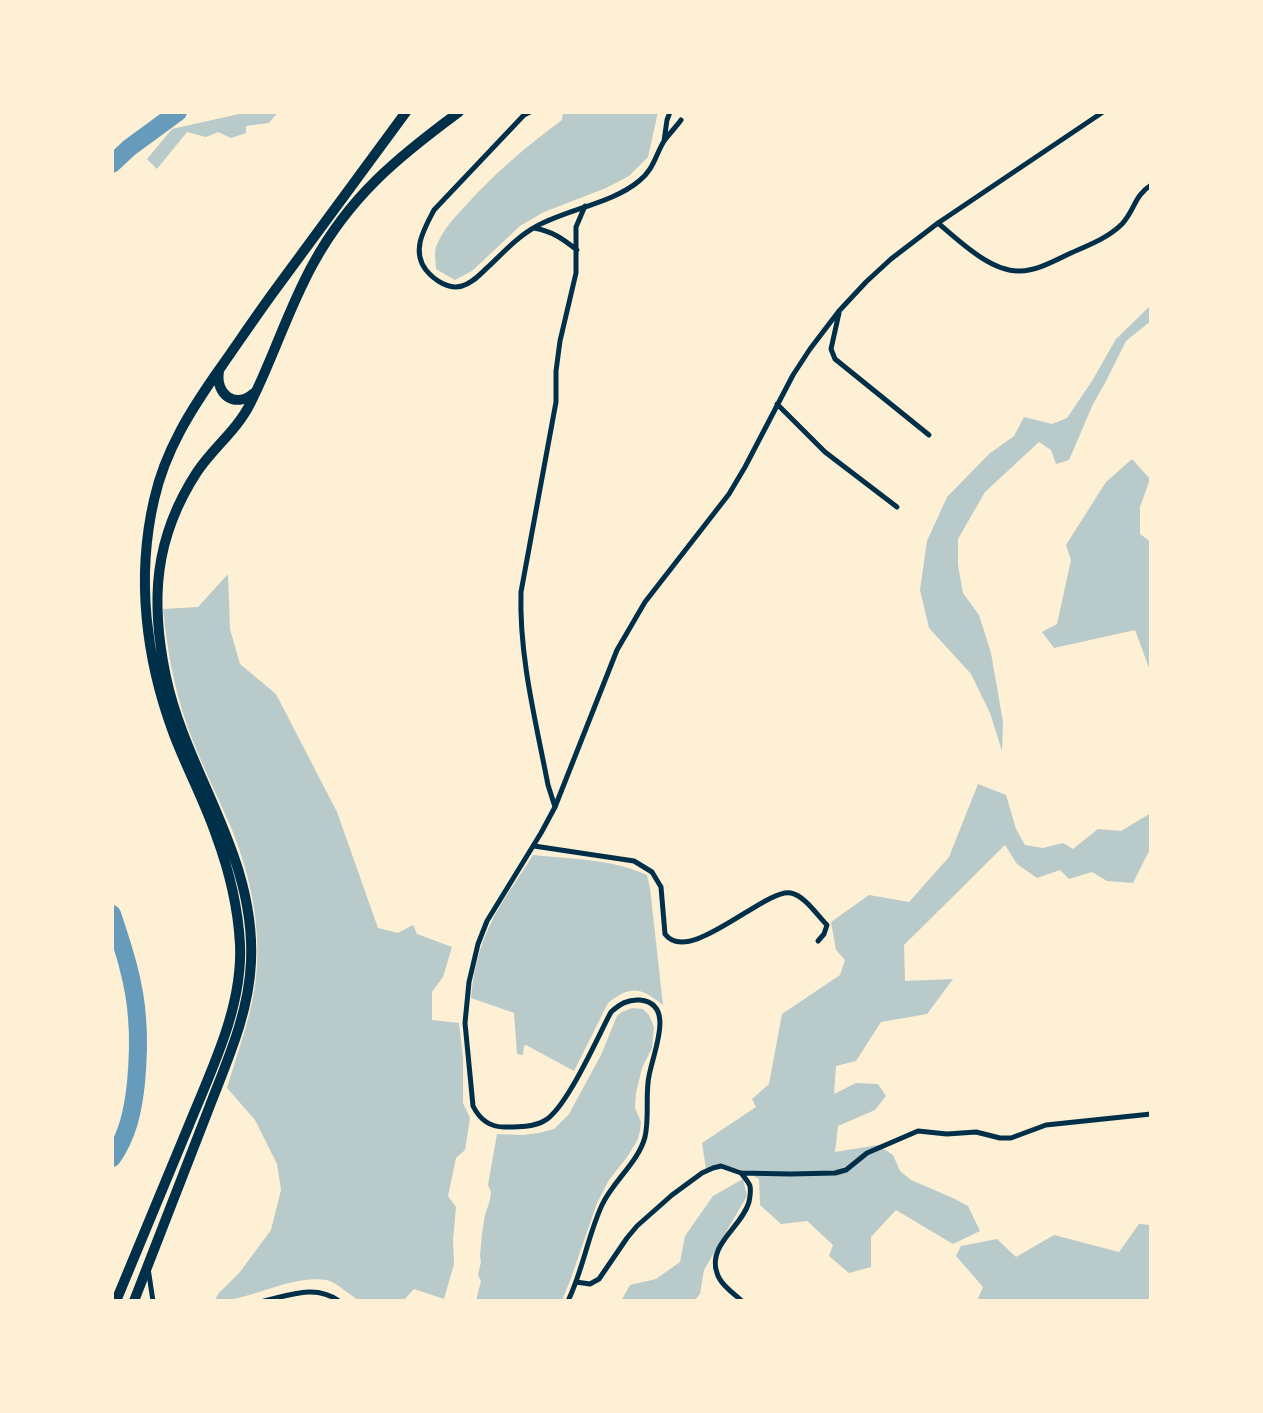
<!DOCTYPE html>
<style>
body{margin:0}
#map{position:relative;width:1263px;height:1413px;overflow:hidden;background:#fdf0d5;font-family:Georgia,serif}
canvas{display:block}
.frame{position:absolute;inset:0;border:114px solid #fdf0d5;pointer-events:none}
</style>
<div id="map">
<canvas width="1263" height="1413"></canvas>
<div class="frame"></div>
</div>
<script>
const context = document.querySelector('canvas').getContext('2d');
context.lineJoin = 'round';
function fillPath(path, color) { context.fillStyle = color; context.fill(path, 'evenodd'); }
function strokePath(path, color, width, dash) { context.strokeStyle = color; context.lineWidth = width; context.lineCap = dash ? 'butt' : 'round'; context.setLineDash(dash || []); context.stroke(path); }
fillPath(new Path2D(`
 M248 112H278L269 123 246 126V133L231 138 218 132 206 137 187 132 157 169 147 159 172 129Z
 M563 112H658L648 157 629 176 606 188 544 212 520 226 472 271 455 280 436 269C436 262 434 254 436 247 443 229 455 217 468 203 496 172 528 145 562 120Z
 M1151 305V321L1126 341 1105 383 1093 404 1069 460 1056 464 1051 450 1039 442 985 492 958 539V565L963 593 979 615 991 653 1003 722 1002 751 990 713 971 674 929 628 920 590 927 541 947 497 989 454 1014 436 1024 417 1052 424 1067 418 1092 381 1116 339Z
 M1132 459 1150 479 1140 507V534L1151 542V673L1135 630 1054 648 1042 632 1057 624 1071 560 1066 545 1106 482Z
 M228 574 230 629 240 664 276 694 337 812 378 928 398 933 413 925 417 934 452 947 443 977 432 992V1020L459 1023 463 1058V1103L470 1118 465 1150 456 1158 448 1196 456 1207 453 1240 454 1264 444 1299 414 1289 403 1301H356L355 1298C347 1293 336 1282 327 1280 290 1274 251 1301 214 1301L219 1293 240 1272 271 1230 281 1190 277 1164 255 1120 227 1088C239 1048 255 1007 257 965 260 918 248 868 230 825 216 793 200 761 188 728 174 689 167 649 163 609L198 607Z
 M978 784 1006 795 1016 829 1025 845 1043 848 1063 843 1073 849 1098 829 1121 831 1151 813V850L1149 851 1133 883 1107 881 1092 872 1069 879 1060 870 1037 878 1017 864 1005 845 904 945 905 981 953 979 927 1014 881 1022 856 1061 836 1066 834 1094 856 1083 878 1084 886 1096 875 1110 838 1126 835 1152 878 1145 893 1155 900 1171 911 1180 953 1198 968 1206 980 1231 953 1244 896 1210 871 1237V1267L849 1273 829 1256 833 1245 807 1221 781 1224 760 1205 759 1179C739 1167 729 1164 706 1169L702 1143 756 1107 752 1099 769 1084 782 1014 840 975 845 960 836 950 831 922 869 895 909 902 949 857Z
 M533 855C570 859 613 859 647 875L650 888 663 1005C642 988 631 984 608 1003L574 1071 526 1045 524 1046 523 1055 517 1054 514 1013 471 998C473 973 479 948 490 925 501 901 519 878 533 855Z
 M632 1008 643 1009 649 1015 654 1027 652 1048 642 1068 636 1093 635 1108 641 1122 640 1131 637 1141 627 1157 609 1180 597 1203 570 1281 562 1300 560 1301H476L481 1281 478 1275 481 1262 480 1256 482 1234 485 1215 490 1200 491 1192 488 1185 497 1134 523 1135 539 1133 554 1129 569 1114 601 1055 617 1016 622 1012Z
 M743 1179 747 1196 704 1270 700 1294 694 1301H621L630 1285 656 1279 680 1262 685 1236 713 1196Z
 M1139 1224 1151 1225V1301H977L983 1287 956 1256 961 1246 997 1239 1016 1257 1054 1235 1119 1252Z`), '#b9caca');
strokePath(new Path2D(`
 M112 164 129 148 178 112
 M112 914C123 947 135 983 137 1018 139 1040 138 1061 136 1083 133 1110 128 1136 112 1158`), '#669bbc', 18);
strokePath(new Path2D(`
 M530 112 524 115 434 210C424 229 411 251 426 270 434 280 449 290 462 286 473 283 480 274 488 267 503 253 518 236 537 226 568 209 613 203 639 181 654 169 655 156 664 141 669 134 676 127 681 120
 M664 141 667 120 670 112
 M938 223C959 241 991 272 1020 271 1037 271 1056 260 1071 253 1089 245 1108 238 1122 224 1135 210 1134 196 1151 185
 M534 228C552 231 563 239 577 250
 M839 313 831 349 835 359 929 435
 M777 404 825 452 897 507
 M555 807 548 785C536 722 519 657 521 592L556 402V371L560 341 576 273V227L585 206
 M534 846 634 861 652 872 661 887 665 934C689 967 766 887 791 893 805 896 817 915 827 925L824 934 818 941
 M741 1173C744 1177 748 1181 750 1186 751 1191 750 1197 749 1202 742 1227 707 1245 717 1273 720 1284 733 1293 742 1301
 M148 1268 153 1301
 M576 1282 590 1284 599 1279 627 1238 637 1226 672 1195 702 1173 713 1168 721 1166 741 1173 790 1174 835 1173 846 1170 867 1153 918 1131 947 1134 976 1132 1000 1138H1011L1046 1125 1151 1114
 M264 1301C290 1295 316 1284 339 1301
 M568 1301C583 1270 588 1235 602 1205 613 1181 638 1163 645 1137 649 1119 646 1101 648 1083 649 1060 679 1004 640 1000 628 999 620 1004 611 1012 598 1036 566 1110 544 1121 533 1127 519 1127 507 1127 491 1128 480 1120 473 1106L465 1023 469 982 478 944 487 921 541 833 555 807 617 650 645 602 729 494 745 467 793 375 810 349 839 311 866 282 891 259 938 223 1103 112`), '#003049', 5);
strokePath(new Path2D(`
 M219 371C215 395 235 409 254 393
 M116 1301C140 1242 165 1184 189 1125 212 1068 243 1007 240 944 238 907 229 870 216 835 204 800 186 767 173 732 146 659 136 578 154 500 165 450 192 408 221 367 240 340 258 313 278 286 320 228 363 170 406 112
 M134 1301C159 1236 184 1173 209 1108 227 1061 249 1013 251 962 256 855 187 775 166 677 150 601 154 538 197 472 213 448 237 430 250 404 273 359 288 309 313 264 350 196 398 157 459 112`), '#003049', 10);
</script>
